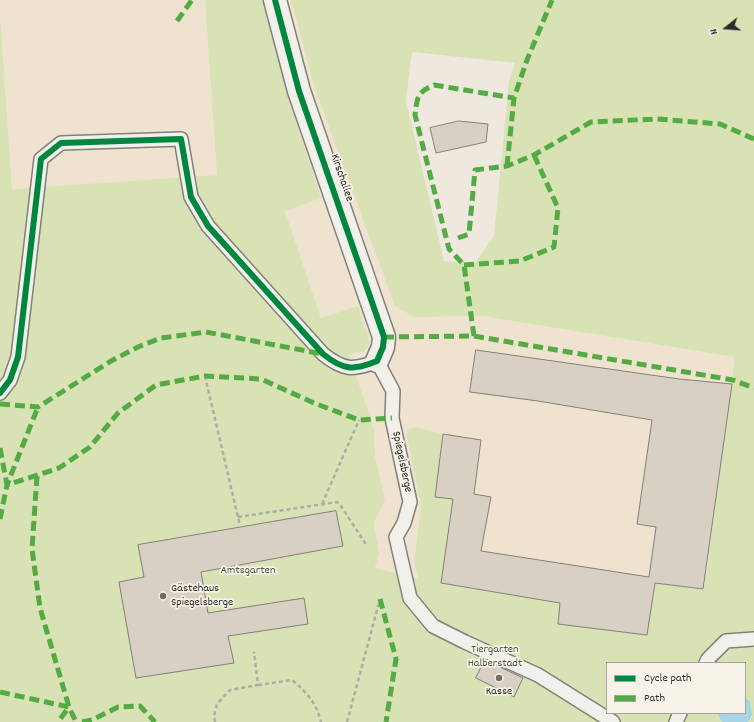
<!DOCTYPE html>
<meta charset="utf-8">
<style>
body{margin:0}
#map{position:relative;width:754px;height:722px;overflow:hidden;background:#eee8de;font-family:Dekko,sans-serif}
canvas{display:block}
.legend{position:absolute;left:606px;top:662px;width:140px;height:52px;box-sizing:border-box;background:#f7f3e8;border:1px solid #a5a39c;margin:0;padding:5px 7px;list-style:none;font-size:12px;color:#2b2b2b}
.legend li{display:flex;align-items:center;gap:8px;height:20px}
.legend b{width:20px;border:1px solid #a5a39c}
.north{position:absolute;left:706px;top:8px;width:40px;height:40px;-webkit-text-stroke:3px #f7f3e8;paint-order:stroke;rotate:253deg;font-size:11px;font-weight:700;line-height:16px;text-align:center;color:#2b2b2b}
.north::after{content:'';display:block;margin:auto;width:14px;height:18px;background:#2b2b2b;clip-path:polygon(50% 0,100% 100%,50% 72%,0 100%)}
</style>
<div id="map">
<canvas width="754" height="722"></canvas>
<ul class="legend">
<li><b style="height:5px;background:#00873e"></b>Cycle path</li>
<li><b style="height:5px;background:#54ab44"></b>Path</li>
</ul>
<div class="north">N</div>
</div>
<script>
const context = document.querySelector('canvas').getContext('2d');
context.lineJoin = 'round';
function fillPath(path, color) { context.fillStyle = color; context.fill(path, 'evenodd'); }
function strokePath(path, color, width, dash) { context.strokeStyle = color; context.lineWidth = width; context.lineCap = dash ? 'butt' : 'round'; context.setLineDash(dash || []); context.stroke(path); }
function drawText(font, color, halo, rows, align = 'center') {
  context.font = font + ' Dekko,sans-serif'; context.lineWidth = 3.5; context.setLineDash([]); context.textBaseline = 'middle'; context.strokeStyle = halo; context.fillStyle = color; for (const [text, x, y, turn = 0] of rows) {
    context.save(); context.translate(x, y); context.rotate((+turn || 0) * Math.PI / 180); context.textAlign = isNaN(turn) ? turn : align; if (halo) context.strokeText(text, 0, 0); context.fillText(text, 0, 0); context.restore();
  }
}
fillPath(new Path2D(`
 M0 0H205L217 175 12 189 0 15Z
 M262 0H291L314 86 414 317 482 316 735 357 704 590 656 583 650 617 441 583 375 568 150 499 361 390 349 354 358 306 321 318 285 210 321 198 287 94Z`), '#efe3d0');
fillPath(new Path2D(`
 M205 0H262L287 94 321 198 285 211 321 318 358 306 370 342 364 352 349 354 374 429 375 457 385 500 374 523 379 553 375 568 418 578 414 562 421 507 407 436 409 429 416 427 443 434 435 497 453 499 441 583 650 616 655 583 704 590 735 357 482 316 414 317 395 306 314 86 291 0H754V722H0V15L12 189 217 175ZM413 52 515 63 509 81 494 236 475 263 444 261 406 101 411 58ZM607 663H745V713H607Z`), '#d9e2b5');
fillPath(new Path2D(`
 M745 698 750 701 752 715 748 722H722L717 713H745Z`), '#a7d4e6');
const building = new Path2D(`
 M459 121 488 124 486 142 436 153 430 128Z
 M476 350 679 379 732 384 703 589 655 583 647 635 558 624 560 603 441 583 453 499 435 497 443 434 481 440 474 494 491 497 481 551 649 577 656 527 637 524 652 420 538 401 470 392Z
 M336 511 343 546 201 572 208 613 304 598 308 624 228 636 234 663 136 678 119 582 144 577 138 545Z
 M485 660 523 678 514 697 476 678Z`);
fillPath(building, '#d8d0c3');
strokePath(building, '#83807c', 1);
const lane = new Path2D(`
 M0 393 10 380 18 357 41 159 61 143 181 139 191 197 208 226 323 354C343 370 353 371 377 361L393 391 392 418 410 502 404 523 396 537 410 598 433 626 465 642 538 675 613 722
 M706 663 708 659 726 641 754 639
 M676 722 680 713`);
const street = new Path2D(`
 M275 0 299 91 384 337 383 347 377 361`);
strokePath(lane, '#83807c', 16);
strokePath(street, '#83807c', 25);
strokePath(new Path2D(`
 M205 376 240 526
 M322 504 359 420
 M238 517 337 502 341 506 367 546
 M258 685 292 680C307 693 316 702 321 722
 M215 722 214 716 217 704 230 690 258 685 254 652
 M347 722 380 599`), '#adaca8', 2.5, [4, 3]);
strokePath(lane, '#f1f0eb', 13);
strokePath(street, '#f1f0eb', 22);
strokePath(new Path2D(`
 M177 21 192 0
 M507 166 514 98 527 60 552 0
 M458 238 469 234 475 170 507 166 534 155 591 122 657 119 720 124 754 139
 M464 265 520 261 554 247 558 208 534 155
 M474 336 464 265 449 249 415 115C417 98 417 92 434 85L514 98
 M384 337 474 336 733 380 754 388
 M0 404 38 407 111 361 138 347 161 338 206 332 323 354
 M0 448 7 485 59 468 90 447 118 413 156 385 205 376 261 379 314 403 359 420 392 418
 M37 476 32 549 40 608 69 707 76 722
 M0 519 7 485 38 407
 M380 599 396 659 386 722
 M0 692 69 707 58 722
 M82 722 92 720 118 707 140 706 155 722`), '#54ab44', 5, [10, 5]);
strokePath(new Path2D(`
 M0 393 10 380 18 357 41 159 61 143 181 139 191 197 208 226 323 354C343 370 353 371 377 361L383 347 384 337 299 91 275 0`), '#00873e', 6);
for (const [x, y, r, color] of [
 [163,596,4,"#6f6d6a"],
 [499,678,4,"#6f6d6a"]
]) { const dot = new Path2D(); dot.arc(x, y, r, 0, 2 * Math.PI); context.fillStyle = color; context.fill(dot); strokePath(dot, '#f7f3e8', 1.5); }
drawText('12px', '#2b2b2b', '#f7f3e8', [
 ["Kirschallee",341,178,71],
 ["Spiegelsberge",401,462,78]
]);
drawText('12px', '#525845', '#f7f3e8', [
 ["Amtsgarten",248,571],
 ["Tiergarten",495,650],
 ["Halberstadt",495,664]
]);
drawText('12px', '#2b2b2b', '#f7f3e8', [
 ["Gästehaus",171,589],
 ["Spiegelsberge",171,603],
 ["Kasse",499,692,"center"]
], 'left');
</script>
